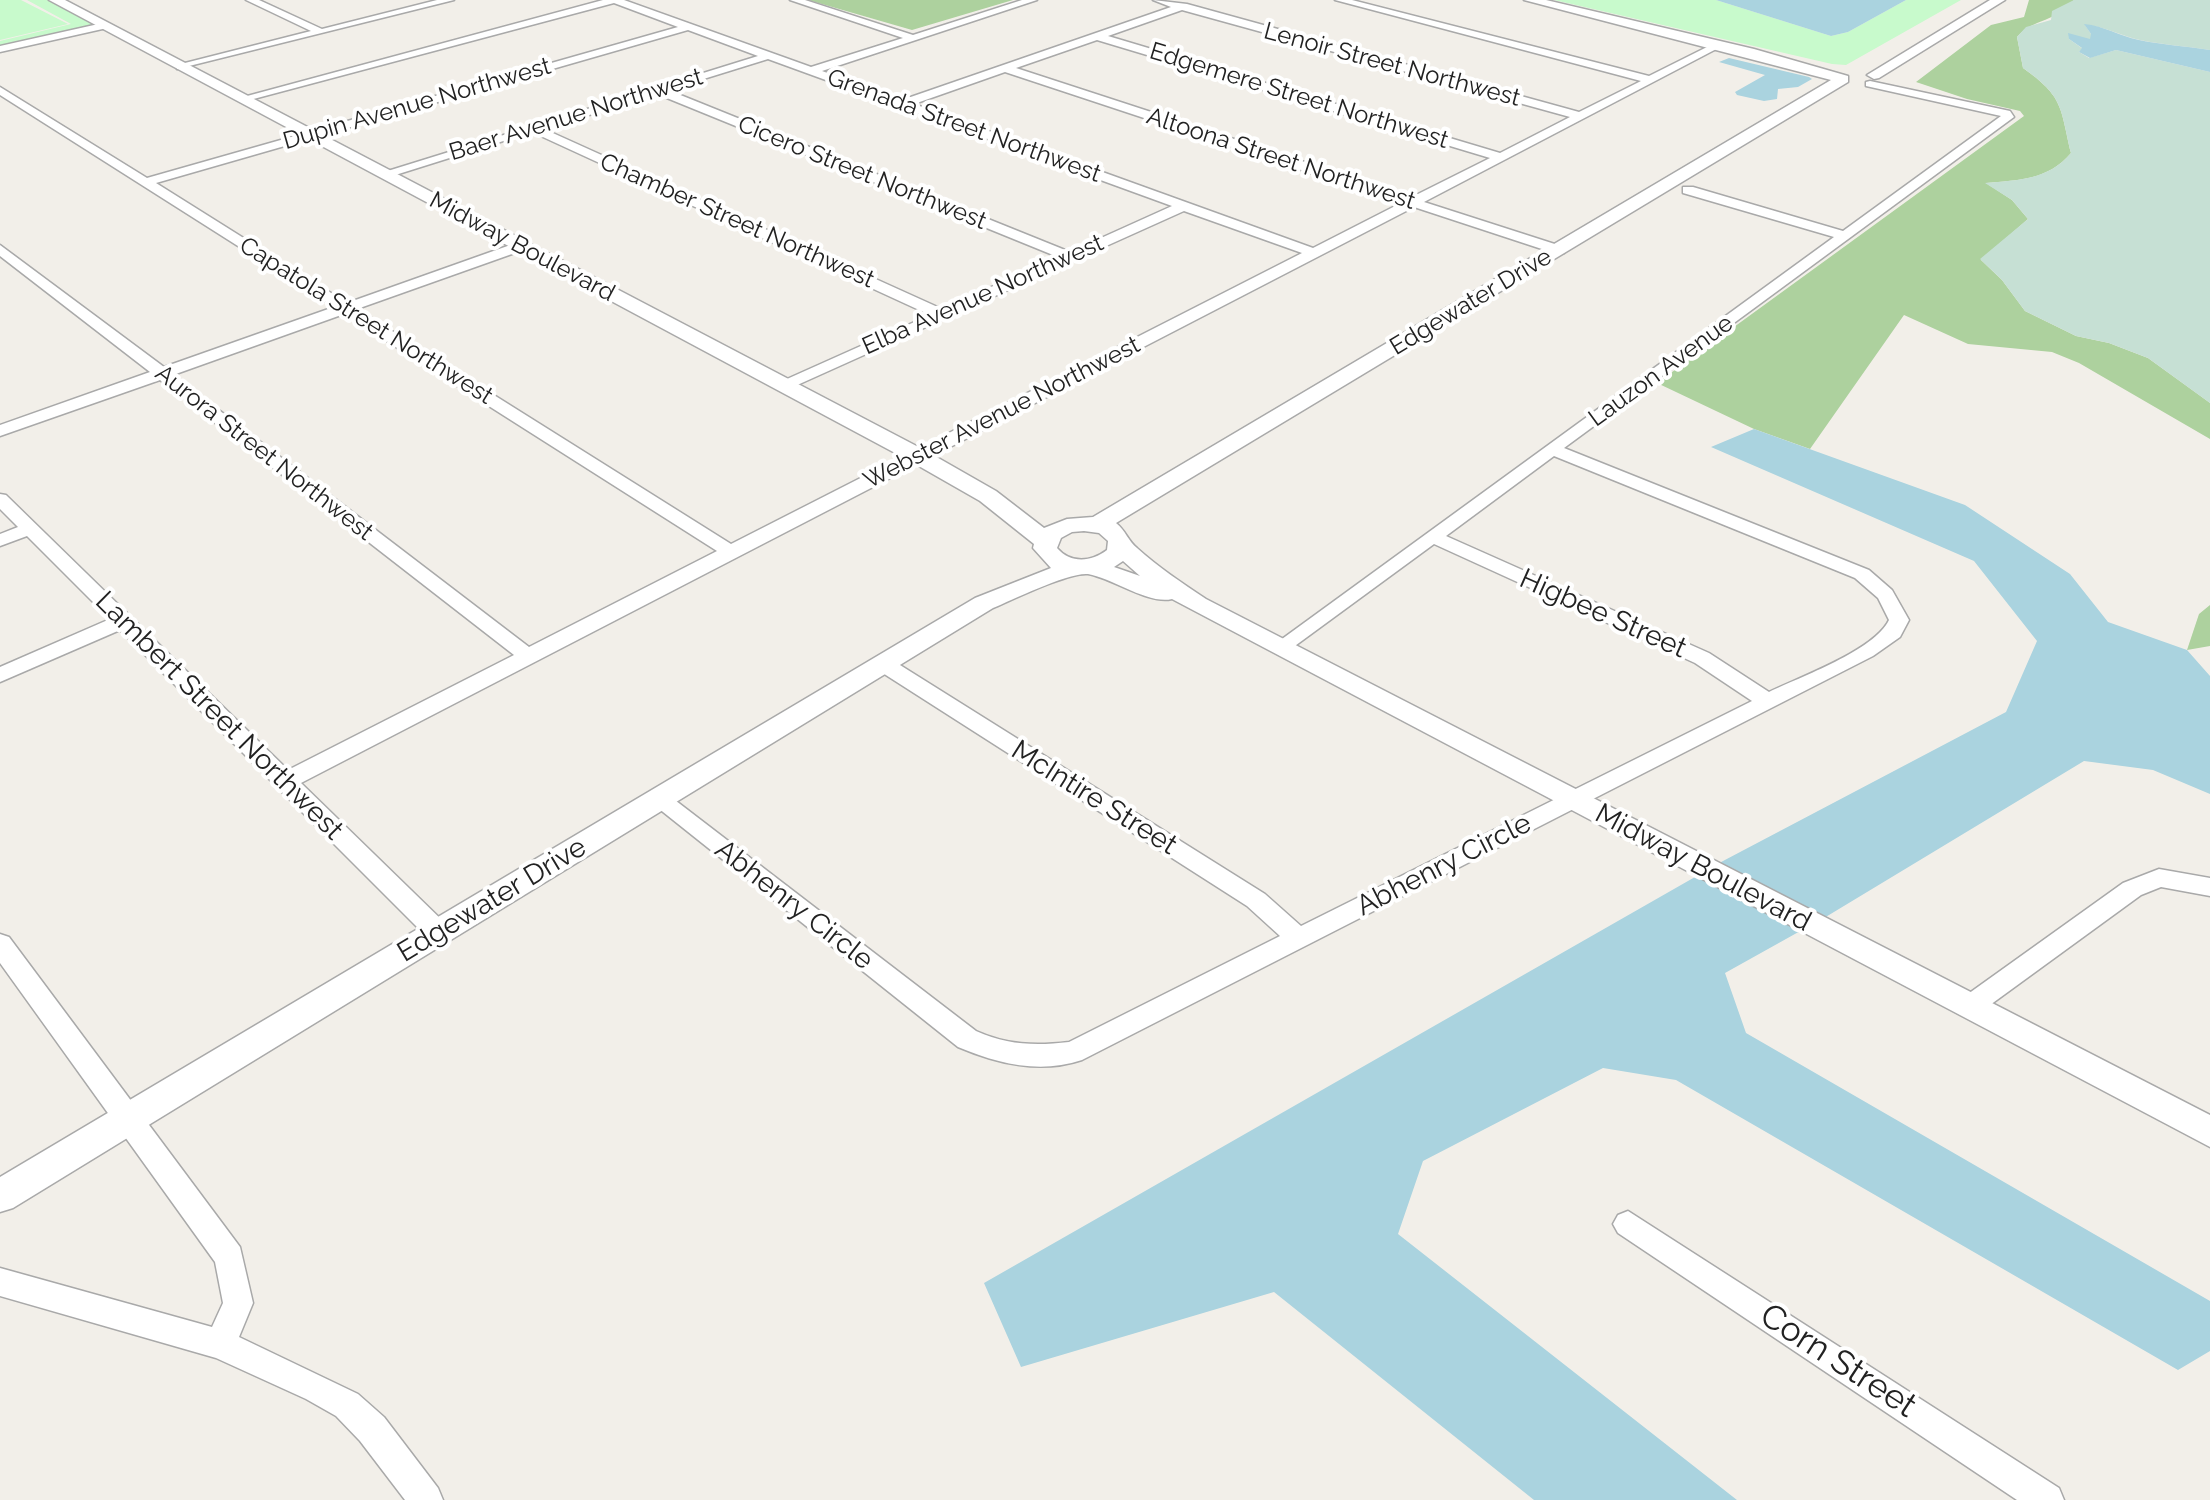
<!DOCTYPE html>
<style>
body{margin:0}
canvas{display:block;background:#f2efe9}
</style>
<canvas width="2210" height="1500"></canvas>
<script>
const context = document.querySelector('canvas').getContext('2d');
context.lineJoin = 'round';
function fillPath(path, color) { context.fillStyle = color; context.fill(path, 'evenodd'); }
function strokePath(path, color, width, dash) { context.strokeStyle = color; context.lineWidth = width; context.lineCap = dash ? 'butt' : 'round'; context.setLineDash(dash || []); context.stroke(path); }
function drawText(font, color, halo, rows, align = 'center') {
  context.font = font + ' Raleway,sans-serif'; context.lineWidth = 8; context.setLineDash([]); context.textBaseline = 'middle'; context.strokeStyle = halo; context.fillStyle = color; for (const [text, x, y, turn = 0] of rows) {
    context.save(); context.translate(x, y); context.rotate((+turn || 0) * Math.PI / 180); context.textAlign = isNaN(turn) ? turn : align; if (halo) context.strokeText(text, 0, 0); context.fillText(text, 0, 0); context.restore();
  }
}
fillPath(new Path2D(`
 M808 0H1013L912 30Z
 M2029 0H2074C2058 22 2033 18 2017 37L2023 68C2064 97 2060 107 2071 153 2048 180 2020 180 1986 183L2012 200 2028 219 1981 260 2002 280 2025 311 2076 336 2109 343 2148 358 2206 400 2210 403V439L2079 363 2052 352 1968 344 1904 315 1810 449 1754 429 1657 383 2024 116 2020 111 1967 99 1916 82 1991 25 2024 17Z
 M2210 605V646L2187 650 2199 614Z`), '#add19e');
fillPath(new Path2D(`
 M2074 0H2210V50C2187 46 2163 45 2140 40 2120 36 2106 26 2085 25L2091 34V40L2069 34V39L2083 49 2079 52 2089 58 2116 50 2210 72V403L2148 358 2109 343 2076 336 2025 311 2002 280 1980 259 2028 219 2012 200 1985 183C2019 180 2048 180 2071 153 2060 107 2064 97 2023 68L2017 37 2026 27 2051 20 2052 11Z`), '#c6e0d4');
fillPath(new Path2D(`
 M0 0H21L68 24 0 40Z
 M27 0H48L96 26 0 47V41L71 24Z
 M1554 0H1716L1831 36 1848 32 1906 0H1961L1846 65 1832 64Z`), '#c8facc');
fillPath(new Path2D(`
 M1716 0H1906L1848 32 1831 36Z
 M2084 24C2105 26 2119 36 2139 40 2162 45 2187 46 2210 50V72L2116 50 2090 58 2079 52 2082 48 2069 39 2068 33 2090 39 2091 34Z
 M1729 58 1809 77 1812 79 1798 87 1778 89 1777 99 1764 101 1737 95 1735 92 1765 75 1719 62Z
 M1754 429 1965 505 2070 574 2108 622 2187 650 2210 676V794L2153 770 2084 761 1829 915 1725 973 1746 1033 2210 1301V1351L2178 1370 1676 1080 1603 1068 1423 1161 1398 1234 1737 1500H1534L1274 1292 1021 1367 984 1283 1723 861 2006 712 2037 641 1974 561 1711 447Z`), '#aad3df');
const minor = new Path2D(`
 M246 0H259L322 29 437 0H454L177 69V65L311 31Z
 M603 0H624L811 67 903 38 790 0H805L913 35 1022 0H1037L822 71 902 100 1171 7 1153 0 1187 4 1579 112 1641 81 1335 0H1352L1649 76 1715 43 1724 45 1424 202 1564 247V253H1554L1414 207 301 783 448 926 451 933 448 940 439 942 430 940 120 630 0 682V667L110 619 27 536 0 546V534L18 527 0 509V494L6 495 288 770 514 655 160 380 0 436V425L150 372 0 256V245L164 367 334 307 0 95V87L147 178 678 27 614 3 246 101 236 99ZM1182 10 1570 117 1500 153 1108 36ZM688 30 758 56 378 174 389 177 532 132 930 315 778 383V389L784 391 1184 211 1302 253 731 544 357 309 526 249V243H516L347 303 156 183ZM1097 40 1490 158 1412 197 1016 68ZM768 59 1172 206 1070 252 668 90ZM1005 72 1401 203 1313 248 914 104ZM657 94 1058 257 942 309 544 129ZM344 314 717 551 529 647 173 375Z
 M103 23 107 24V28L0 52V46Z
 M1870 81 2010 111 2014 117 1564 448 1869 570 1892 590 1909 620 1900 637 1873 656 1082 1060C1040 1074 998 1064 958 1047L648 800 651 794H667L976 1031C1007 1045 1035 1046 1069 1042L1280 936 1247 906 878 670 875 665 878 660H892L1265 894 1301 926 1752 701 1695 663 1434 544 1288 651H1274L1271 647 1834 237 1683 193V187H1693L1843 231 2001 116 1866 86V82ZM1554 456 1855 578 1878 598 1889 620C1875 650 1800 677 1769 692L1709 653 1446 536Z
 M2159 869 2210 878V896L2161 887 2141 895 1979 1013 1970 1016 1961 1013 1957 1006 1961 999 2123 883Z
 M0 934 9 937 240 1247 253 1303 239 1337 358 1394 384 1417 438 1488 443 1500H405L360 1441 336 1416 306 1399 216 1358 0 1296V1268L212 1327 223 1303 215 1262 0 963Z
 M1628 1211 2059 1488 2064 1500H2017L1618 1233 1613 1224 1618 1215Z`);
const tertiary = new Path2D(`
 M49 0H65L926 451 996 491 1044 528 1067 519 1093 517 1831 80 1524 0H1546L1754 49 1848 76V82L1116 523C1126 531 1128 541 1137 548 1158 567 1182 583 1206 599L2210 1115V1147L1172 599C1149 605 1112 578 1088 574 1069 572 1012 600 993 608L13 1208 0 1212V1177L975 598 1051 568 1033 548 1034 544 980 501 910 461ZM1084 531 1099 533 1108 541 1107 550C1091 562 1071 564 1057 548L1061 538 1072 532ZM1123 561 1140 576 1114 567Z
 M1990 0H2005L1879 78 1874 79 1867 75Z`);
strokePath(minor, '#a9a9a9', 3);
strokePath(tertiary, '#a9a9a9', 3);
fillPath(minor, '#fff');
fillPath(tertiary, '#fff');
drawText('24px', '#222', '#fff', [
 ["Lenoir Street Northwest",1392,65,15],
 ["Edgemere Street Northwest",1299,96,17],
 ["Dupin Avenue Northwest",417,104,-16],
 ["Baer Avenue Northwest",576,115,-17],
 ["Grenada Street Northwest",964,126,20],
 ["Altoona Street Northwest",1281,159,18],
 ["Cicero Street Northwest",862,173,22],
 ["Chamber Street Northwest",737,221,24],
 ["Midway Boulevard",522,247,28],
 ["Elba Avenue Northwest",983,295,-24],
 ["Edgewater Drive",1471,302,-31],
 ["Capatola Street Northwest",366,321,32],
 ["Lauzon Avenue",1661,371,-36],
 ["Webster Avenue Northwest",1002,413,-27],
 ["Aurora Street Northwest",264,453,38]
]);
drawText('28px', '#222', '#fff', [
 ["Higbee Street",1603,614,24],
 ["Lambert Street Northwest",219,716,45],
 ["McIntire Street",1094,798,32],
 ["Abhenry Circle",1444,865,-27],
 ["Midway Boulevard",1703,868,28],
 ["Edgewater Drive",492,900,-31],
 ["Abhenry Circle",794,905,38]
]);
drawText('34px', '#222', '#fff', [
 ["Corn Street",1838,1361,33]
]);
</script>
